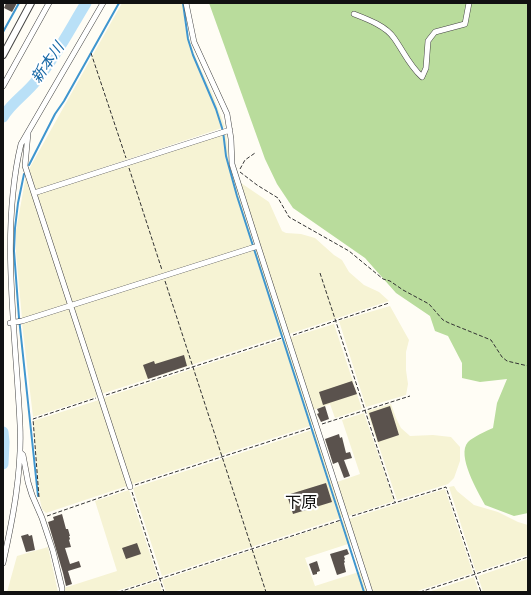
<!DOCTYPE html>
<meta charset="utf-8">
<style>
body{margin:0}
#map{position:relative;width:531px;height:595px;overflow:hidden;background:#fffdf5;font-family:"IBM Plex Serif",serif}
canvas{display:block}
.frame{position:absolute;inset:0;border:4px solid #111;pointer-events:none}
</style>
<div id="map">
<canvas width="531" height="595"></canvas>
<div class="frame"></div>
</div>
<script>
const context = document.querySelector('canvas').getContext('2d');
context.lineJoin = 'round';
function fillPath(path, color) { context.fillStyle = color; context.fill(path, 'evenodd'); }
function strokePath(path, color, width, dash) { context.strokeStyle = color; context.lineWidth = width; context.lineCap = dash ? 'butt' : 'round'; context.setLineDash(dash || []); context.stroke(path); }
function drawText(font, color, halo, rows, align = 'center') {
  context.font = font + ' "IBM Plex Serif","Noto Sans JP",serif'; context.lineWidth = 4; context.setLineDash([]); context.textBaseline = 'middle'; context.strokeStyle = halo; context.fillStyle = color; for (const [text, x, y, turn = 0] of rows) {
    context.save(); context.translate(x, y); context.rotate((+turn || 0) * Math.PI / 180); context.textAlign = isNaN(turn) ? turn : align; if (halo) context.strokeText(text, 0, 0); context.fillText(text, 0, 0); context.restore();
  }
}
fillPath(new Path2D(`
 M122 3H183L185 27 196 59 213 95 225 127 36 190 29 169Z
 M226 132 229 163 254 245 72 303 37 194Z
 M26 175 68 305 22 319 16 252V231Z
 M241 183 269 202 282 231 286 233 301 234 315 238 334 255 342 260 349 272 364 285 379 292 389 301 289 334 240 184Z
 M256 248 284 335 101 394 73 307Z
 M390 306 409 340 406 352V370L408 384 406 395 366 407 339 321Z
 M69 308 98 396 33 417 22 323Z
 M334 324 362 409 335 418 330 404 313 410 289 338Z
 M285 339 313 425 132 484 103 398Z
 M99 400 127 486 46 513 42 509 39 496 33 421Z
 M391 404 396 418 401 428 410 436 433 435 451 437 460 447V461L454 478 448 484 397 500 367 411Z
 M364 413 394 501 348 516 337 482 360 474 342 420Z
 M315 429 343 517 162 576 133 488Z
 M454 486 457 491 474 505 498 512 518 522 528 525V555L476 572 449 487Z
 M445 489 473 573 414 592H373L349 519Z
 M129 490 158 578 113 592H64V588L117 571 95 501Z
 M344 520 351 543 305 558 315 586 362 571 368 591 166 592 162 580Z
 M48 547 58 592H7L17 556Z
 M528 559V592H483L478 576Z
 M474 577 479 592H428Z
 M159 581 162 592H124Z`), '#f6f3d4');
fillPath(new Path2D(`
 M209 3H528V513L514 516 485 505C478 492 456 455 468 442 473 437 486 431 493 428L497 403 507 379 480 382 462 378V363L448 336 435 331 430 316 396 293 365 258 293 208 277 184 265 159Z`), '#b9dc9c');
strokePath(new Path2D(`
 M183 3 188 39 193 55 216 109 223 131 226 156 237 196 364 592
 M3 32 19 3
 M29 165 55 114 64 101 119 3
 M24 174 18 203 15 228 14 251 19 318 38 496`), '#3f96cf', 2);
strokePath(new Path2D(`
 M3 117C11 103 26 94 36 81 56 57 70 29 86 3
 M3 432 4 442 3 464`), '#b9e0f7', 11);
fillPath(new Path2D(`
 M6 3H17L12 12 4 8Z
 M184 355 187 366 148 379 143 365 154 361 155 364Z
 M352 381 357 394 323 405 319 392Z
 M325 406 329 419 321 422 317 414 319 413 317 409Z
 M390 406 399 435 378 442 369 413Z
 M339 434 340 438 342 437 346 453 350 452 352 458 344 460 350 476 344 478 338 462 333 464 325 439Z
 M326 483 332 502 293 514 287 495Z
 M62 514 66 529H68L70 536H69L70 539 69 540 71 547 65 548 70 564 79 561 81 567 68 571 72 584 66 586 63 573 48 522 54 520 53 517Z
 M28 534 29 536 32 535 35 550 26 552 21 536Z
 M137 543 141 554 126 559 122 548Z
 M347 549 349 554 344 556 345 559 344 560 345 562 344 563 346 572 337 575 330 554Z
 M317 561 320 571 317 572V574L313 575 309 564Z`), '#5a524d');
const minor = new Path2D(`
 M186 3 194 42 227 114 231 139 232 164 258 246 370 592
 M354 14C367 19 386 26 394 38 404 52 409 65 422 77L426 68 428 41 431 37 435 32 465 24 469 3
 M3 86 49 3
 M28 133 25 166 130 487
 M34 193 230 130
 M10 323 22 321 258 246
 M21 453 23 455 28 482 32 495 42 518 53 551 62 588V592
 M3 563C13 518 22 472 20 425 16 333 0 232 21 144L103 3`);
const tertiary = new Path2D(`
 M3 55 31 3`);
strokePath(minor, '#444', 6);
strokePath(tertiary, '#444', 8);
strokePath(new Path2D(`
 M91 53 126 158
 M129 168 162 270
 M240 169 245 160 255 153
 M240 172 257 185 278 198 289 217 349 251 383 279 390 281 403 290 429 304 443 320 449 323 491 340 502 357 507 361 528 366
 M320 273 395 502
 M165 281 266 592
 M293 335 389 303
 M106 395 282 338
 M322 424 410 396
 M135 485 311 428
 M132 492 164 592
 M39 497 33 419 96 398
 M47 516 125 489
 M352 516 446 487 481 592
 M119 592 341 520
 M420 592 528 557`), '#333', 1, [4, 2]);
strokePath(minor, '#fff', 5);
strokePath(tertiary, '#fff', 6);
drawText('italic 15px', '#1768a6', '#fff', [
 ["新本川",48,63,-55]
]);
drawText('16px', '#111', '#fff', [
 ["下原",301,503]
]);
</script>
